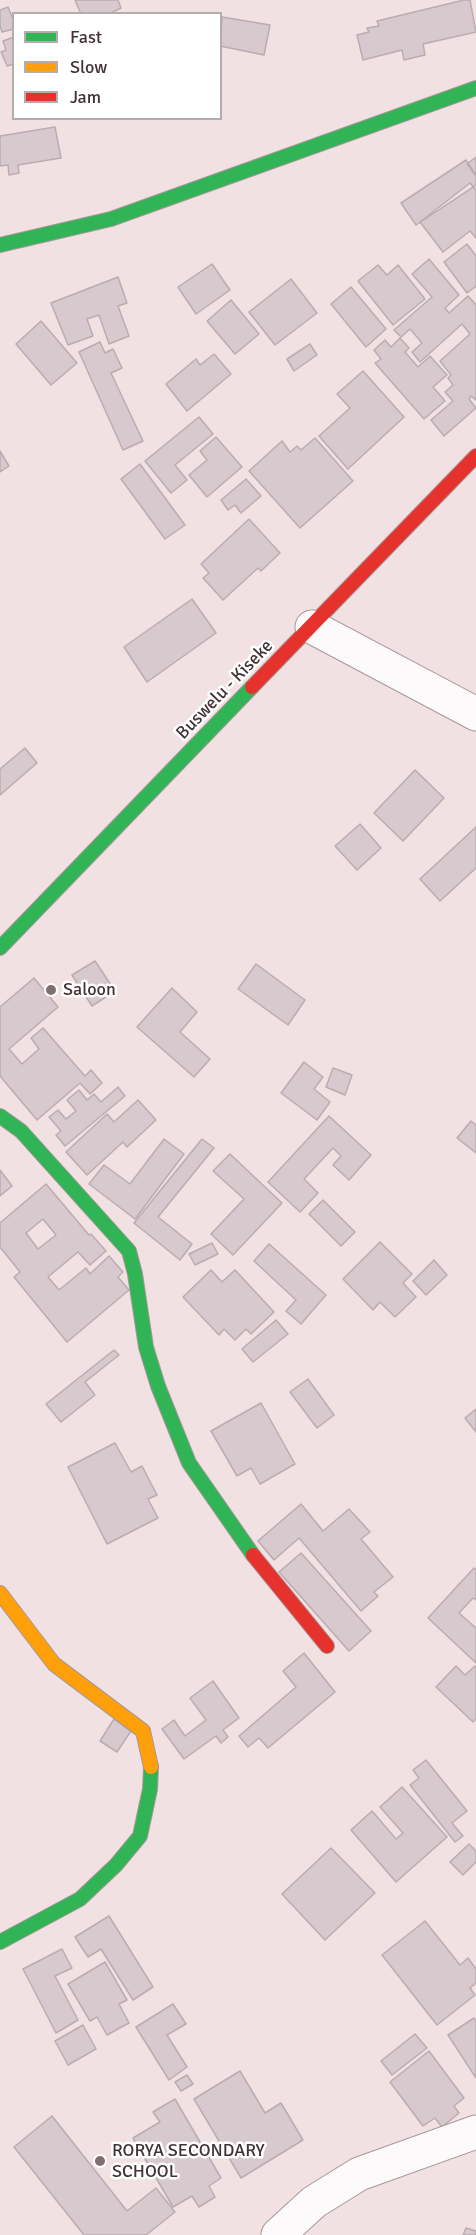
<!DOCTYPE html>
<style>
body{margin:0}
#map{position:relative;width:476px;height:2235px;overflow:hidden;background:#f2e1e3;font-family:Signika,sans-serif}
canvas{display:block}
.legend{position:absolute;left:12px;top:12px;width:210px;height:108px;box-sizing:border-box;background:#fff;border:2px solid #b3adae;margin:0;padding:8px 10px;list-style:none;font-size:18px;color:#423235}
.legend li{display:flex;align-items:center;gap:12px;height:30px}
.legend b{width:30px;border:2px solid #b3adae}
</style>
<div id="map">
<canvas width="476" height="2235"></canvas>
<ul class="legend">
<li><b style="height:8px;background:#30b455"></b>Fast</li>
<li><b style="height:8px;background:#ff9f0a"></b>Slow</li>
<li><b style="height:8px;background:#e5322d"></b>Jam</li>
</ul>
</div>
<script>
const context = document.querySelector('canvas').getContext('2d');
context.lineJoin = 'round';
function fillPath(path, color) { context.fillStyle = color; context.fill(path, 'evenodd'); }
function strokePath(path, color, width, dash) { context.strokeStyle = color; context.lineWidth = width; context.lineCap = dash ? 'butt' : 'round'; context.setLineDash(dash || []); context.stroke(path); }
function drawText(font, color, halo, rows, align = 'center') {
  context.font = font + ' Signika,sans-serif'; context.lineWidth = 5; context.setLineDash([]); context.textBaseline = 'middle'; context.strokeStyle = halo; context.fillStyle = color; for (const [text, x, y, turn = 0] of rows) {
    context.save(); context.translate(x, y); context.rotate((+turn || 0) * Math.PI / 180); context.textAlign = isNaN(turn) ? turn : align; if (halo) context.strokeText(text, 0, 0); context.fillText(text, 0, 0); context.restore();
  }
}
const building = new Path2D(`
 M75 0H118L121 8 109 14H81Z
 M464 0H470L476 32 423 44 425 55 404 60 402 50 363 60 357 35 369 32 367 28 379 26 377 21Z
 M8 7 14 22V29L2 32 0 26V10Z
 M222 17 270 25 264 55 220 46Z
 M14 37V64L7 66 1 52 6 50 3 41Z
 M55 127 61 158 18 165 19 173 9 175 8 165 0 166V136Z
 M476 157V176L467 164Z
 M466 160 476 175V185L416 225 401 203Z
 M470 183 476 190V238L470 231 443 252 420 222Z
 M467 244 476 256V286L467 293 444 262Z
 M429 259 459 295 445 308 449 313 468 296 476 305V400L471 396 469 399 476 408 444 436 431 420 453 401 445 392 453 385 448 378 451 375 440 361 470 334 462 324 420 362 412 352 422 343 410 329 401 337 394 330 432 297 412 274Z
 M212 264 230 290 196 314 178 287Z
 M378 265 387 275 398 265 425 299 393 325 358 281Z
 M118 277 127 303 118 306 129 336 109 344 99 315 87 319 93 336 68 345 51 303Z
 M291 279 317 313 275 345 249 312Z
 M351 287 386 329 366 347 331 304Z
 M231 300 259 334 235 354 207 321Z
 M41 321 77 363 51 385 16 344Z
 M400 338 409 348 405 352 418 367 430 356 447 375 433 387 445 401 424 419 375 363 381 359 374 350 385 340 391 347Z
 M100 342 105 353 113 349 122 368 111 373 143 441 123 450 79 352Z
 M310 344 317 355 294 371 287 359Z
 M214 354 231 374 187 411 166 384 196 359 200 365Z
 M363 371 404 417 348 469 319 436 350 408 337 394Z
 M199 417 213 434 175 465 187 480 171 493 145 461Z
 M216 437 242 467 207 497 189 475 207 460 200 451Z
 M315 438 353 481 300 528 249 471 282 441 290 452 297 446 301 450Z
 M0 451 9 466 0 472Z
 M140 464 185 525 165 539 121 479Z
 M246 479 261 496 241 513 235 505 228 510 221 500Z
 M249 519 280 553 261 571 258 568 223 600 203 578 209 573 201 564Z
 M192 599 216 633 147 682 124 647Z
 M25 748 37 763 0 795V769Z
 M415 770 444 798 403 841 374 813Z
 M360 824 381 848 357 870 335 846Z
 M476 827V868L440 901 420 879Z
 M95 961 115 991 92 1006 72 975Z
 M256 964 305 1000 288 1025 238 989Z
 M34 978 58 1007 9 1049 22 1064 39 1049 31 1038 43 1028 85 1076 91 1070 102 1083 90 1094 80 1083 37 1120 0 1076V1007Z
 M172 988 197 1012 180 1032 210 1059 194 1077 137 1027Z
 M304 1062 323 1077 314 1089 330 1102 317 1120 281 1093Z
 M333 1068 352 1075 345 1095 326 1087Z
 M118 1087 125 1096 65 1146 56 1135 61 1131 49 1117 58 1110 66 1119 76 1111 67 1100 79 1090 87 1100 94 1094 101 1102Z
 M138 1100 156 1120 127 1147 123 1142 87 1175 66 1152 107 1114 114 1122Z
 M329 1116 371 1155 349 1180 333 1165 341 1156 333 1148 304 1179 318 1193 300 1212 268 1182Z
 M471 1121 476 1125V1153L457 1138Z
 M164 1139 184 1154 135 1219 89 1184 104 1165 130 1184Z
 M202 1139 214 1148 158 1217 192 1244 180 1260 134 1223Z
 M230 1154 282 1203 233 1255 211 1234 244 1199 213 1171Z
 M0 1170 12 1186 0 1196Z
 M46 1184 89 1235 91 1234 106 1251 90 1265 78 1252 48 1277 59 1290 86 1268 90 1274 109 1256 123 1272 118 1277 129 1290 67 1342 14 1277 20 1272 0 1247V1223ZM43 1219 56 1235 38 1249 26 1233Z
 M323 1200 355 1232 341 1246 309 1214Z
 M380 1242 412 1274 403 1283 416 1297 395 1317 380 1302 373 1310 343 1279Z
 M212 1243 218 1254 195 1265 189 1254Z
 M269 1244 326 1295 301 1324 286 1311 296 1300 254 1261Z
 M434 1260 447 1275 426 1295 413 1281Z
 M211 1270 222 1282 235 1270 274 1312 251 1334 246 1329 235 1340 224 1329 219 1335 183 1297Z
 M276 1320 288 1334 253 1362 242 1349Z
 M114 1350 119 1355 85 1382 95 1395 61 1422 46 1404Z
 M308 1379 334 1415 317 1428 290 1392Z
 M261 1403 295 1464 260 1484 251 1468 237 1476 211 1431Z
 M476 1409V1432L465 1418Z
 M115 1443 131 1472 142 1466 157 1495 148 1499 158 1518 107 1544 68 1467Z
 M301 1504 323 1531 349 1509 370 1532 361 1539 393 1577 374 1592 378 1596 361 1611 299 1538 274 1560 258 1541Z
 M301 1553 371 1631 349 1651 279 1572Z
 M474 1568 476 1570V1600L473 1598 459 1613 476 1628V1663L428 1618Z
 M304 1653 335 1692 268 1748 259 1738 248 1747 239 1736 296 1687 283 1671Z
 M456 1666 465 1675 475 1666 476 1667V1719L473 1722 436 1687Z
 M213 1681 239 1718 223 1730 228 1737 221 1743 216 1736 184 1759 162 1729 174 1720 185 1736 206 1720 190 1698Z
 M114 1719 131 1731 117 1752 100 1741Z
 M426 1760 467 1811 452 1823 463 1836 455 1842 410 1785 419 1778 413 1770Z
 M402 1787 447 1837 396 1882 351 1830 372 1811 396 1839 403 1833 380 1807Z
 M469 1844 476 1851V1862L463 1875 450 1862Z
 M331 1848 375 1893 325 1940 282 1894Z
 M109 1916 153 1987 133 2000 101 1949 88 1957 75 1937Z
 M425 1921 460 1965 468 1958 476 1969V1983L470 1988 475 1995 437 2025 382 1955Z
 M62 1949 72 1968 55 1976 78 2020 56 2033 23 1969Z
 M105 1962 127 2000 119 2004 129 2023 107 2035 97 2017 90 2021 68 1984Z
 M173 2004 186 2024 167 2035 187 2067 169 2080 136 2027Z
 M474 2018 476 2021V2078L448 2035Z
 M83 2025 96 2049 68 2065 55 2041Z
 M415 2034 427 2048 392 2075 381 2061Z
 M429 2051 464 2098 454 2106 459 2113 442 2127 435 2118 423 2126 390 2082Z
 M240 2071 265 2113 281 2103 303 2140 241 2178 194 2099Z
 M187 2075 193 2084 181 2091 175 2082Z
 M175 2099 221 2178 209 2186 215 2197 199 2207 192 2196 173 2207 133 2138 160 2122 153 2112Z
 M52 2116 127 2211 156 2188 175 2212 146 2235H84L14 2147Z
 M466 2228 476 2231V2235H463Z`);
fillPath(building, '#d7c9ce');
strokePath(building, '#baacb1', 1.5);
const street = new Path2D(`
 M312 627 476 714
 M278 2235 314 2202 359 2174 476 2132`);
const fast = new Path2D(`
 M0 245 111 219 476 88
 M0 948 252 687
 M0 1116 21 1131 129 1251 135 1274 146 1347 158 1386 189 1463 253 1555
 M0 1942 80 1899 116 1865 140 1836 150 1789 151 1767`);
const slow = new Path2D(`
 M0 1593 54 1664 143 1731 151 1767`);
const jam = new Path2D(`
 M252 687 476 456
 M253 1555 327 1646`);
strokePath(street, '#a7989a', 35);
strokePath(fast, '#a7989a', 16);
strokePath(slow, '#a7989a', 16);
strokePath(jam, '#a7989a', 16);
strokePath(street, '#fdfafb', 33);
strokePath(fast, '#30b455', 14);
strokePath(slow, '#ff9f0a', 14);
strokePath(jam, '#e5322d', 14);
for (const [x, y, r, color] of [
 [51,990,6,"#806f72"],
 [100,2161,6,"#806f72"]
]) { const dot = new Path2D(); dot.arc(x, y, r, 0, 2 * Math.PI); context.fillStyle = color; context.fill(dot); strokePath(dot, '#fff', 2); }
drawText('18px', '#423235', '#fff', [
 ["Buswelu - Kiseke",225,690,-46]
]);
drawText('18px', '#423235', '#fff', [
 ["Saloon",63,990],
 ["RORYA SECONDARY",112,2151],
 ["SCHOOL",112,2172]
], 'left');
</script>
